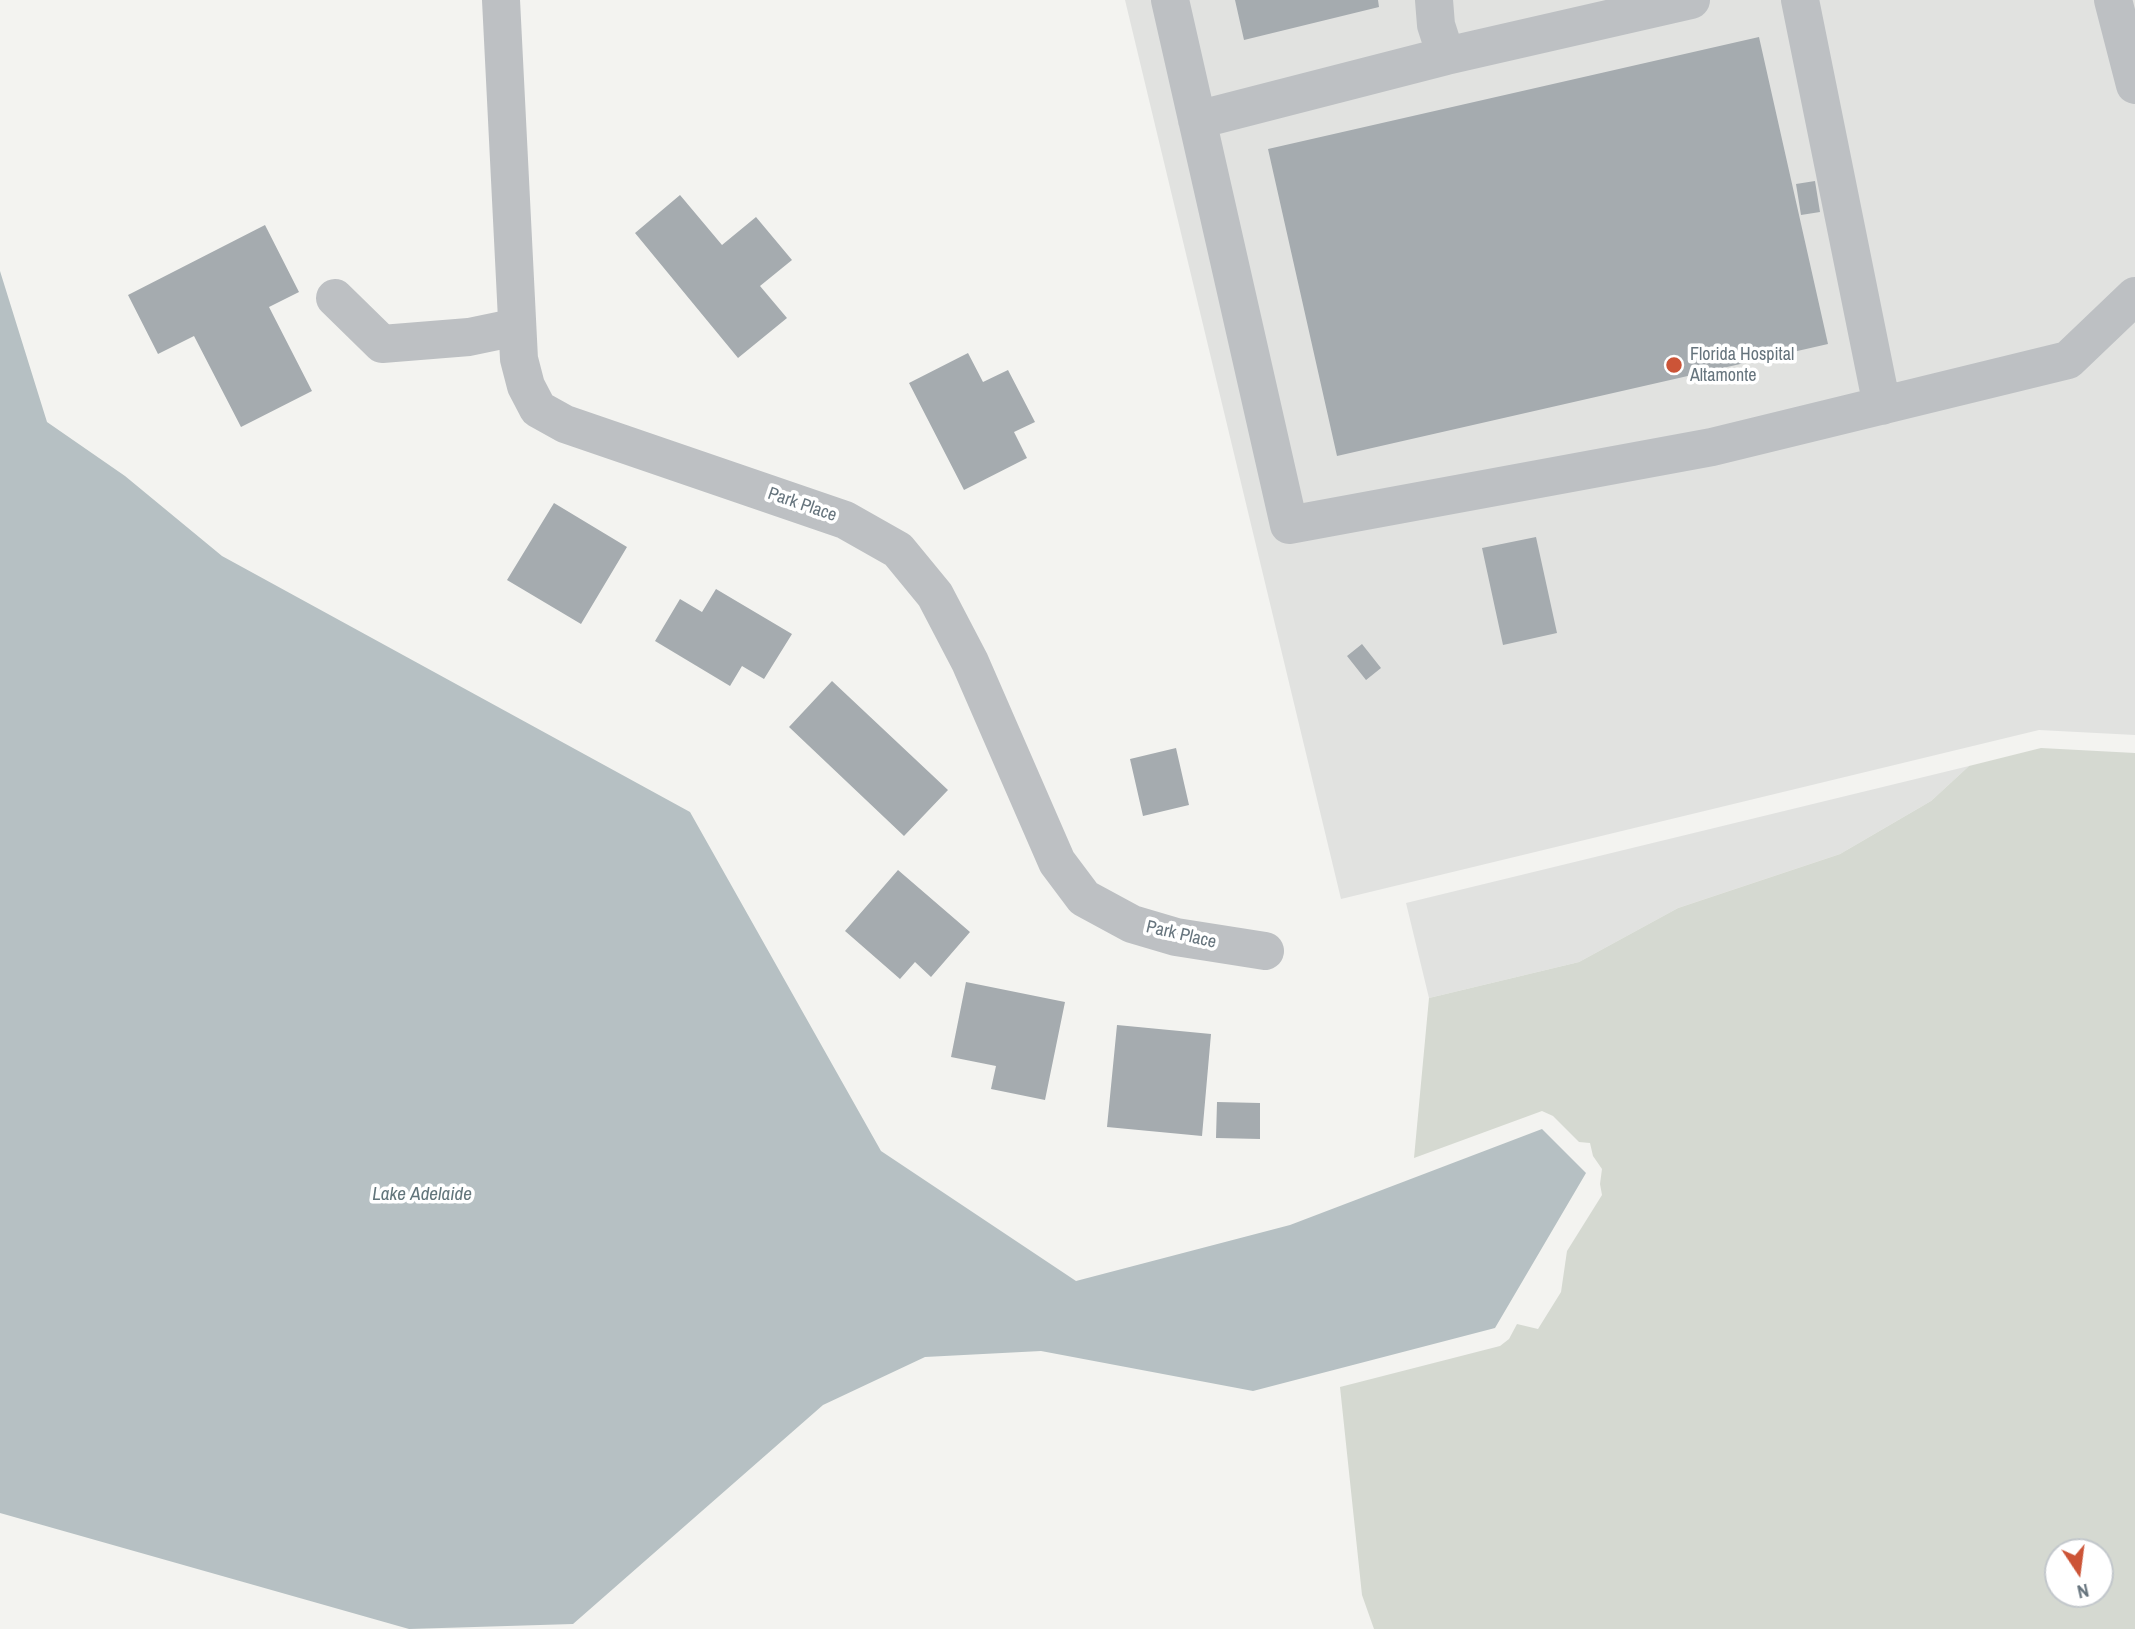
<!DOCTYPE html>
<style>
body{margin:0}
#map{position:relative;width:2135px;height:1629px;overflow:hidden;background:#f3f3f0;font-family:"Archivo Narrow",sans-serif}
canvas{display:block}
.north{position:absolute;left:2044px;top:1538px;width:70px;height:70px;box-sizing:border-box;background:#fff;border:2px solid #c2c7cb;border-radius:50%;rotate:167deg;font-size:19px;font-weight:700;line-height:28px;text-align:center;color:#66747d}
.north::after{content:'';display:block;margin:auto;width:24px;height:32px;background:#cc5437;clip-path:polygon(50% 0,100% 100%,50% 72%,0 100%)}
</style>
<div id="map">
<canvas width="2135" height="1629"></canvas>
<div class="north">N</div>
</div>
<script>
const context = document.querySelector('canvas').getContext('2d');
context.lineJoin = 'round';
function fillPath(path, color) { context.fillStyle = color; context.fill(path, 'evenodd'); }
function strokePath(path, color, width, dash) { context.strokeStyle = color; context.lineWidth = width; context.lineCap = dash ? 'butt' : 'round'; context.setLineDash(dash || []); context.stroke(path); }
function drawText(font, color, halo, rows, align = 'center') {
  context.font = font + ' "Archivo Narrow",sans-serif'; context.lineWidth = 7; context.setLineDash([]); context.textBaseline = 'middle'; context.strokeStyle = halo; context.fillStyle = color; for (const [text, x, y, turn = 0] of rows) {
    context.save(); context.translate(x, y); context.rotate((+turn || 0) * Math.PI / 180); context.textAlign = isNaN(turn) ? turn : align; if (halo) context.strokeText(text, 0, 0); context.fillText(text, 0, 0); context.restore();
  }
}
fillPath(new Path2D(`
 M1125 0H2135V735L2039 730 1341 899Z
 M1969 766 1931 801 1840 854 1678 908 1579 962 1429 998 1406 903Z`), '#e1e2e0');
fillPath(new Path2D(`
 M2041 748 2135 753V1629H1374L1362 1595 1340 1387 1500 1346 1509 1339 1517 1324 1538 1329 1561 1292 1567 1251 1602 1195 1600 1184 1602 1169 1593 1156 1590 1143 1579 1142 1553 1116 1542 1111 1414 1158 1429 998 1579 962 1678 908 1840 854 1931 801 1969 766ZM2058 1552H2100V1594H2058Z`), '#d5d9d1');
fillPath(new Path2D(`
 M0 271 47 422 125 476 222 556 690 812 881 1151 1076 1281 1290 1225 1542 1129 1586 1173 1495 1328 1253 1391 1041 1351 925 1357 823 1405 573 1624 409 1629 0 1513Z`), '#b6c0c3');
fillPath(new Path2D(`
 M1235 0H1378L1379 7 1244 40Z
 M1759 37 1828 344 1337 456 1268 149Z
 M1815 181 1820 212 1801 215 1796 184Z
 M680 195 722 245 756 217 792 260 760 286 787 318 738 358 635 233Z
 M265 225 299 292 269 307 312 391 241 427 194 336 158 354 128 295Z
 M968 353 983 382 1008 370 1035 422 1014 432 1027 458 964 490 909 383Z
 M554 503 627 547 581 624 507 580Z
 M1536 537 1557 633 1503 645 1482 548Z
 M716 589 792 634 764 679 742 666 730 686 655 641 680 599 702 612Z
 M1362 644 1381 668 1366 680 1347 656Z
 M832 681 948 790 904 836 789 727Z
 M1176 748 1189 805 1143 816 1130 759Z
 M898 870 970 932 931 977 915 962 900 979 845 931Z
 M966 982 1065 1002 1045 1100 991 1089 996 1066 951 1057Z
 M1117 1025 1211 1034 1202 1136 1107 1127Z
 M1217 1102 1260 1103V1139L1216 1138Z`), '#a5abaf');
strokePath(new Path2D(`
 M501 0 519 359 526 386 538 409 565 424 845 520 898 550 935 595 970 662 1057 862 1084 898 1132 924 1176 937 1265 951
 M1170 0 1289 525 1712 447 2068 360 2135 296
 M1434 0 1436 25 1446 56
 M1800 0 1882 406
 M2113 0 2135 85
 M1197 120 1446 56 1691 0
 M335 298 382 344 469 337 517 327`), '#bdc0c3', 38);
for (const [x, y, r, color] of [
 [1674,365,9,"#cc5437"]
]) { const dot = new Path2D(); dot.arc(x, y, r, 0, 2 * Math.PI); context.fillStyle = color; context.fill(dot); strokePath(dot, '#fff', 2.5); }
drawText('18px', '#66747d', '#fff', [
 ["Florida Hospital",1690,355],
 ["Altamonte",1690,376]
], 'left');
drawText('18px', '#66747d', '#fff', [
 ["Park Place",802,505,19],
 ["Park Place",1181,935,13]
]);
drawText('italic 19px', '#62757b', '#fff', [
 ["Lake Adelaide",422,1195]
]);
</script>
